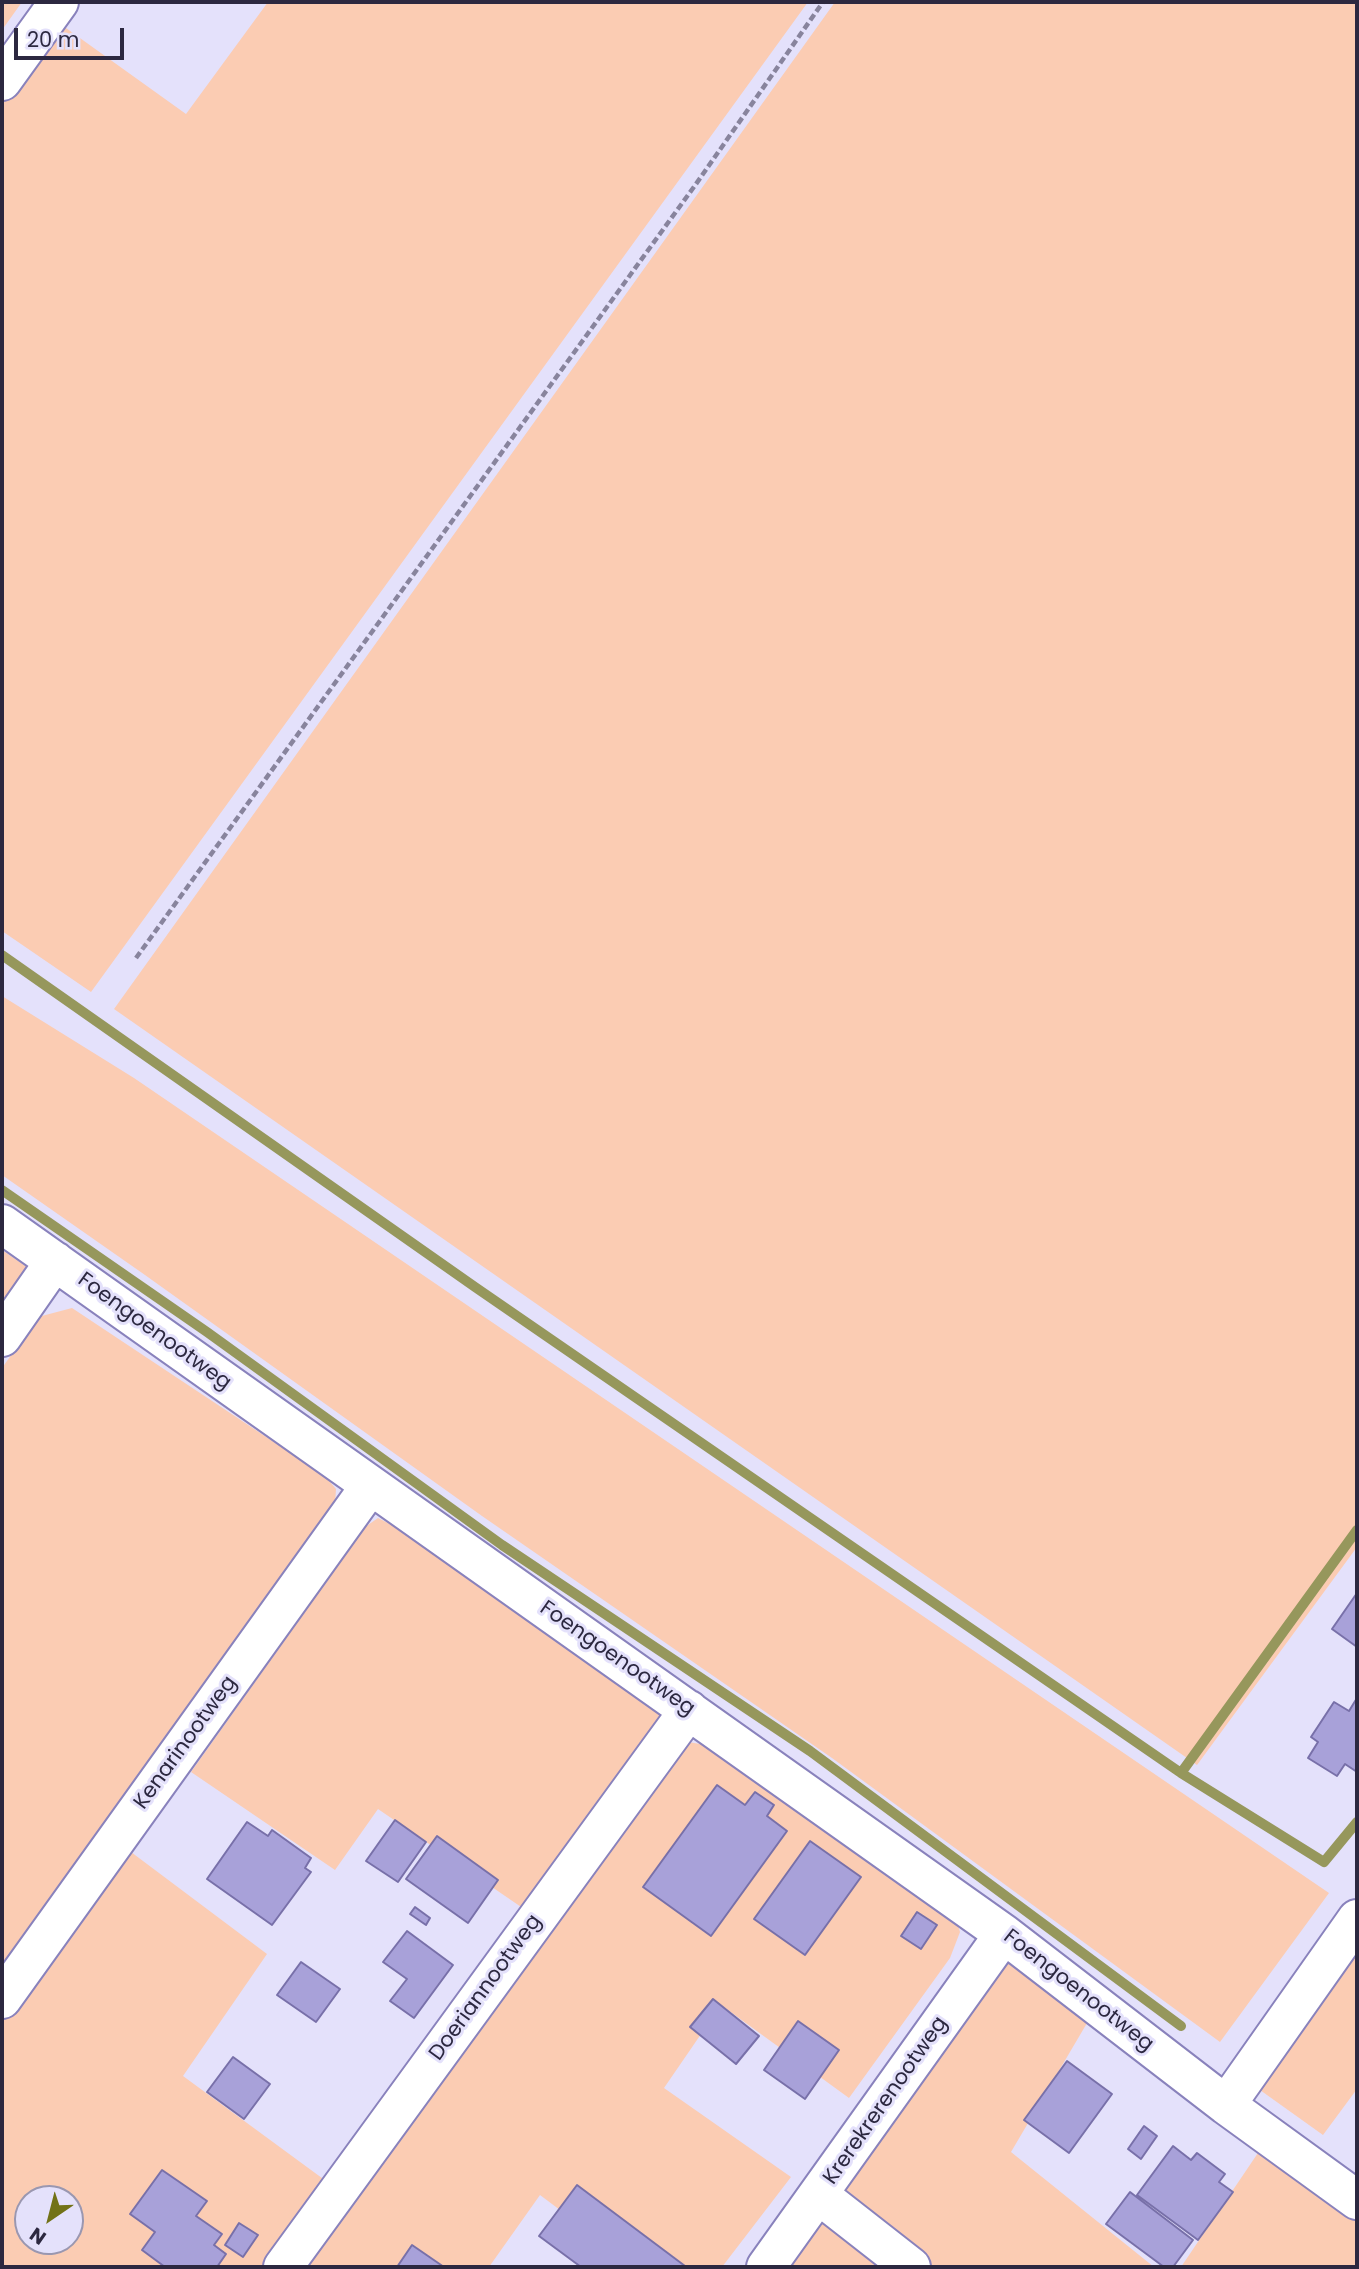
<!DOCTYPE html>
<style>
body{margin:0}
#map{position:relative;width:1359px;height:2269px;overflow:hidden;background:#e4e1fb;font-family:Poppins,sans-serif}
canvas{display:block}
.frame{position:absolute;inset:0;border:4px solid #2c2840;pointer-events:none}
.north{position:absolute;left:14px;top:2185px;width:70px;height:70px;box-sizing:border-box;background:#e4e1fb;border:2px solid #9a97b0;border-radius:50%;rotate:215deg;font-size:19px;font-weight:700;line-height:28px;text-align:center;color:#2c2840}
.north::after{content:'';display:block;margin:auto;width:24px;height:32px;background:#727217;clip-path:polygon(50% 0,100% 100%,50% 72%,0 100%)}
.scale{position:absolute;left:14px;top:28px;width:110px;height:32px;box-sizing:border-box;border:4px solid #2c2840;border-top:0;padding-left:9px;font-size:21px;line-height:24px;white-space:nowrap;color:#2c2840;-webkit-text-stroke:5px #e4e1fb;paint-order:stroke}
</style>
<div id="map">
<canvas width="1359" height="2269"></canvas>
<div class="frame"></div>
<div class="north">N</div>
<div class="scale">20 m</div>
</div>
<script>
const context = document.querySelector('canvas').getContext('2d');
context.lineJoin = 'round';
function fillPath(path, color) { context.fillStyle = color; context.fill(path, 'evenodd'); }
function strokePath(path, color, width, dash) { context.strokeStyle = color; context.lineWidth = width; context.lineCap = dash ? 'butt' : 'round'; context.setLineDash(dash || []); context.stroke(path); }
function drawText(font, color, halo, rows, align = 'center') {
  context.font = font + ' Poppins,sans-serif'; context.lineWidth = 6; context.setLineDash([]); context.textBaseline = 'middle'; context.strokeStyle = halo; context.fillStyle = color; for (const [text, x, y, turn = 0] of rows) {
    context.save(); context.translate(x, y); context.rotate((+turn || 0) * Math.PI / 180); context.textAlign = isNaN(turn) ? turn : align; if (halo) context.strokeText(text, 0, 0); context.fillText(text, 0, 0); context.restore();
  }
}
fillPath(new Path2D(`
 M2 2H22L2 30Z
 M268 2H808L91 992 2 931V75L45 13 186 114Z
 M835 2H1357V1547L1197 1765 114 1009Z
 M2 996 134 1078 1329 1893 1220 2042 832 1758 482 1516 145 1275 2 1175Z
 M2 1250 27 1267 25 1283 2 1315Z
 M72 1308 325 1476 336 1489 335 1504 2 1970V1368L38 1317Z
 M378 1518 398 1528 662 1709 656 1732 527 1911 378 1809 335 1870 191 1772 365 1527Z
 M688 1742 712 1746 954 1912 960 1932 950 1958 849 2098 721 2005 664 2088 791 2177 722 2267H636L540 2195 489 2267H299Z
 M127 1849 267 1954 183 2076 326 2181 264 2267H2V2023ZM28 2199H70V2241H28Z
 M1357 1936V2089L1323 2135 1260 2090Z
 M1011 1960 1090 2018 1011 2152 1154 2267H920L848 2210 831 2168 975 1968Z
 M1264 2144 1357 2212V2267H1181Z
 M822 2215 883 2267H760Z`), '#fbccb3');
strokePath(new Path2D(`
 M2 955 475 1287 1181 1773 1357 1530
 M2 1190 207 1332 502 1545 810 1751 1181 2026
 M1181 1773 1324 1862 1357 1822`), '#96975c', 10);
const building = new Path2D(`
 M1357 1593V1647L1332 1629Z
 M1357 1698V1772L1345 1764 1337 1776 1308 1758 1318 1742 1311 1737 1334 1702 1349 1711Z
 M717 1785 745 1805 755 1792 774 1805 767 1816 787 1831 711 1936 643 1887Z
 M395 1820 426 1842 398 1882 366 1861Z
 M247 1822 268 1836 272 1830 311 1858 305 1868 311 1872 272 1925 207 1879Z
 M437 1836 498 1880 468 1923 406 1879Z
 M810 1841 861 1877 805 1955 754 1919Z
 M415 1907 430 1918 426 1925 410 1914Z
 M917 1912 937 1925 921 1949 901 1936Z
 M407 1931 453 1965 414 2018 390 2001 407 1979 383 1962Z
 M301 1962 340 1989 316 2022 277 1995Z
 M713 1999 759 2036 736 2064 690 2027Z
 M798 2021 839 2050 805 2099 764 2070Z
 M233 2057 270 2084 244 2119 207 2092Z
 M1067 2061 1112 2094 1069 2153 1024 2120Z
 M1144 2126 1157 2136 1141 2159 1128 2149Z
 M1173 2146 1191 2160 1197 2153 1225 2174 1219 2182 1233 2192 1198 2240 1137 2195Z
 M162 2170 207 2201 196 2216 222 2234 214 2245 226 2254 217 2267H165L142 2250 155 2232 130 2214Z
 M577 2185 685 2266 684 2267H581L539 2236Z
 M1130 2192 1193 2240 1173 2267H1164L1106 2224Z
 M239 2223 258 2235 243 2257 225 2245Z
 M412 2245 444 2267H397Z`);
fillPath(building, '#a8a1d9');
strokePath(building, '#7870a9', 2);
const street = new Path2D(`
 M2 81 59 2
 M2 1224 1004 1934 1226 2105 1357 2200
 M2 1337 55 1261
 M2 1999 370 1486
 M1226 2105 1357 1919
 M819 2195 911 2267
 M283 2267 689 1710
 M766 2267 1004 1934`);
strokePath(street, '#8982bc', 42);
strokePath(new Path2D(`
 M136 958 696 184 823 2`), '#88849d', 4.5, [7, 3.5]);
strokePath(street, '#fff', 38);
drawText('21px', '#2c2840', '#e4e1fb', [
 ["Foengoenootweg",154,1332,36],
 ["Foengoenootweg",617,1659,35],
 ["Kenarinootweg",186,1743,-54],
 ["Doeriannootweg",486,1988,-54],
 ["Foengoenootweg",1078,1991,38],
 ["Krerekrerenootweg",886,2101,-55]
]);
</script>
